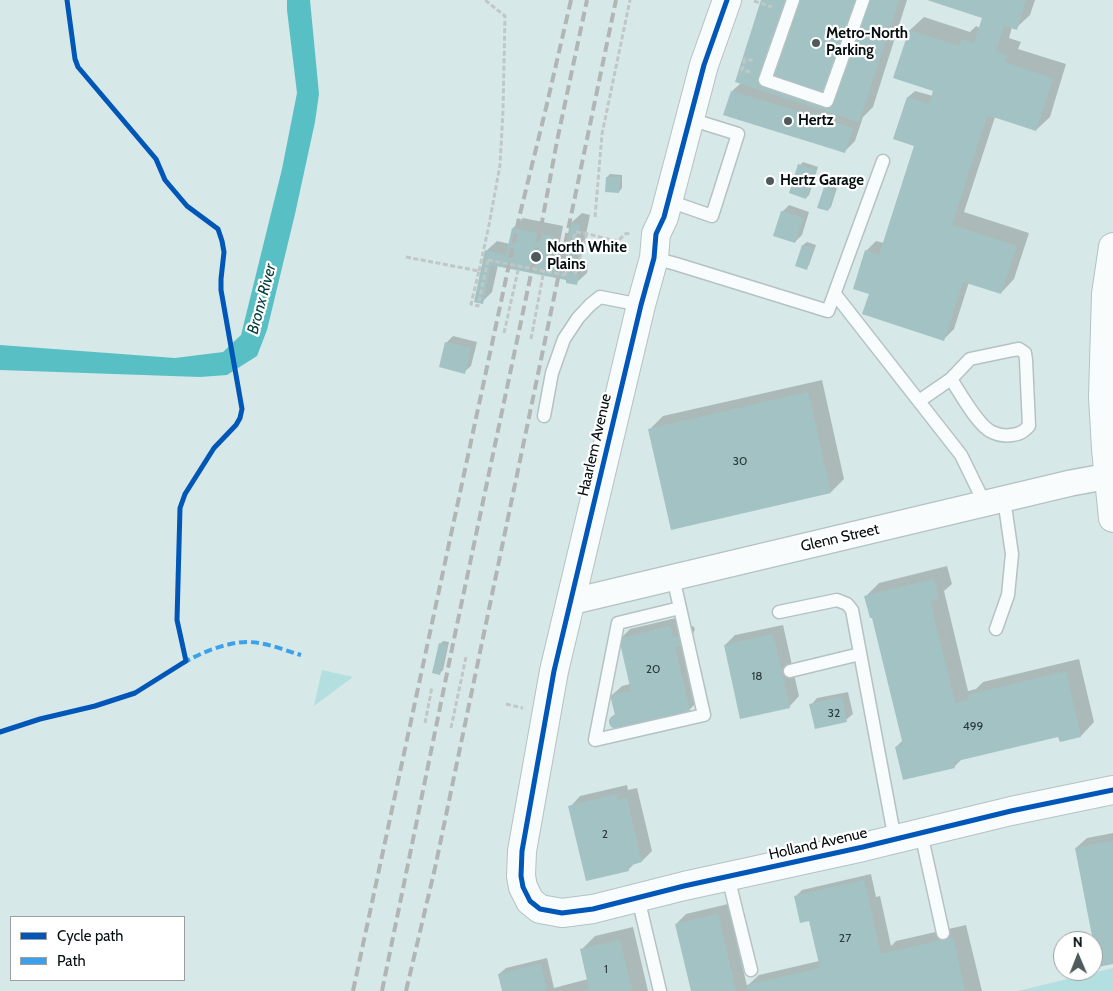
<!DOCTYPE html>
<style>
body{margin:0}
#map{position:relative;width:1113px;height:991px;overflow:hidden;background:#d7e8e8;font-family:Cabin,sans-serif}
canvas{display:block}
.legend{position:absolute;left:10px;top:916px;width:175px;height:65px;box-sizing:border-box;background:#fff;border:1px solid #9b9f9f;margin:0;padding:6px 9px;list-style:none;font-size:15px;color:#050e0f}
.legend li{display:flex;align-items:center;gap:10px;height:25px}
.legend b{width:25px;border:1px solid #9b9f9f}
.north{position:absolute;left:1053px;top:931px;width:50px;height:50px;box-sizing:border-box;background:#fff;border:1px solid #9b9f9f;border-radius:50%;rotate:359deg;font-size:14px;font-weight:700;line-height:20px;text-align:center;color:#050e0f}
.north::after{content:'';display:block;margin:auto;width:18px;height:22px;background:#4e5a5b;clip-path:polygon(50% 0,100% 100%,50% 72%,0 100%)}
</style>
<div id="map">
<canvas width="1113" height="991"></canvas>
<ul class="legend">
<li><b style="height:6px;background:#0057b8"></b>Cycle path</li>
<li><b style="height:6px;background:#3ca1ea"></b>Path</li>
</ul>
<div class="north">N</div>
</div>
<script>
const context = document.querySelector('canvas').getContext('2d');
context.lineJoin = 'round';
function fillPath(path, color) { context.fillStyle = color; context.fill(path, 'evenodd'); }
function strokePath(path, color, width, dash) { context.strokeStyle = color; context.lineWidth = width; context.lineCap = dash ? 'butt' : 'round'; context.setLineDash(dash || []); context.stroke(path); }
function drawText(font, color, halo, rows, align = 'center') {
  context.font = font + ' Cabin,sans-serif'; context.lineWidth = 4.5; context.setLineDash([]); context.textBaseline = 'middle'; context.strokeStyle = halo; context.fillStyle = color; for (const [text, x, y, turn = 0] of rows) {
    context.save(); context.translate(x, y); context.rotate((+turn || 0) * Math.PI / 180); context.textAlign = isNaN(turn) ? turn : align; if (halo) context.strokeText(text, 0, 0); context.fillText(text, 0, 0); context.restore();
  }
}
fillPath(new Path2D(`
 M322 670 353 677 314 706Z
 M1113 968V991H1018Z`), '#b3dfe0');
fillPath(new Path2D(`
 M287 0H310L319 94 315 122 295 214 267 330 257 356 227 375 200 377 0 370V345L175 358 223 352 241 335 282 169 297 93 287 10Z`), '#58bfc4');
fillPath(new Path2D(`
 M762 0H907L873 107 863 117 855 141 845 151 732 91 741 83Z
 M930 0H1035L1030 15 1016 28 1012 27 1009 38 1021 42 1018 49 1066 64 1050 117 1036 130 995 117 964 212 1029 233 1014 279 1001 293 969 282 954 329 944 339 870 293 866 251 876 241 884 243 915 145 908 97 915 91 933 96 935 91 910 30 924 17 970 32 976 26 980 28 983 17Z
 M803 162 818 167 809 195 806 198 800 165Z
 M610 174 622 175V188L619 192 607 177Z
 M828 185 837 188 831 207 828 210 825 188Z
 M789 205 809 212 802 235 795 242 782 212Z
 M582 213 590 215 580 263 588 265 587 273 576 283 568 279 498 265 492 292 482 302 486 251 497 241 510 244 513 228 523 218 563 226 558 252 565 254 571 223Z
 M807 242 816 245 809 265 806 268 803 245Z
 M453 336 477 342 471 366 464 372 440 366 447 342Z
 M822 380 844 479 831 492 650 429 663 416Z
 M947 566 952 584 944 591 968 691 976 689 983 682 1079 659 1094 722 1081 736H1059L962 759 954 767 896 747 903 740 873 616 866 596 879 583Z
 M680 617 683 628 693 626 695 629 693 634 686 642 699 700 689 710 612 717 616 713 611 696 622 686 630 684 620 639 630 629Z
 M783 625 799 696 789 707 725 645 735 635Z
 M443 641 449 642 443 670 440 673V644Z
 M848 692 853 714 846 720 811 705 817 698Z
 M627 785 628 790 637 788 652 851 642 861 636 862 628 870 570 807 580 796Z
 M1113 833V963L1076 848 1087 838Z
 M871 874 876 897 880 896 891 946 896 941 966 925 982 991H692L676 924 686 914 728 904 747 986 759 975 819 961 810 919 795 897 802 890Z
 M633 927 648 991H503L499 974 506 968 547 958 554 988 588 979 581 950 595 936Z`), '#0003');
fillPath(new Path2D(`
 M761 0H899L859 122 735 82Z
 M927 0H1026L1017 30 1004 26 996 51 1008 55 1005 62 1053 78 1036 131 987 115 952 225 1017 246 1001 294 963 282 944 341 862 314 869 294 853 289 865 250 879 255 914 146 893 139 907 97 929 104 933 91 893 78 909 30 959 46 962 39 974 43 982 18Z
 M731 91 853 128 845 153 723 115Z
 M798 164 816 170 806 199 789 193Z
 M606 177H620L619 193 605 192Z
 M824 187 835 191 828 211 817 208Z
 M781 211 803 218 795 243 773 236Z
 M570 223 580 225 570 273 579 275 577 285 566 283V280L491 265 483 304 474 302 485 250 506 255 512 228 554 236 548 262 562 265Z
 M802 245 813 248 807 270 795 266Z
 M445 342 471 348 465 374 439 367Z
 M808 392 831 493 671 530 648 429Z
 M934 579 939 599 930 601 955 703 969 700 968 695 1066 671 1081 737 1060 742 1058 737 953 762 955 768 903 780 895 747 903 745 872 618H870L864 596Z
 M670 626 673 637 679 636V634L681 636 683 645 675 647 690 711 616 729 611 727 609 723V720L611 717 615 715 610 695 631 691 619 639Z
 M773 634 790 708 740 719 724 645Z
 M439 643 447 645 440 675 432 673Z
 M842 697 847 722 815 729 809 704Z
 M617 794 618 800 627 798 642 862 628 866 629 871 586 881 568 806Z
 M1113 841V964L1098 967 1075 848Z
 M864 880 881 954 953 937 965 991H748L747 985 820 968 809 921 800 923 794 896Z
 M718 914 736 991H691L675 924Z
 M620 940 632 991H582L589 989 580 949Z
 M541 964 547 991H502L498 974Z`), '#a2c2c3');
const service = new Path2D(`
 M793 0 765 80 827 101 863 0
 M669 201 712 216 738 134 690 119
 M654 258 676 264 828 311 883 161
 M835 294 961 455 985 504
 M919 401 951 379 970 359 1013 350 1019 349 1025 353 1026 360 1029 426C1023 432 1020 434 1012 435 1005 436 998 435 992 432 978 426 960 393 951 379
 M544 416 552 373 564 339 578 318 590 305 600 297 641 305
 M673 577 704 715 595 740 618 623 680 608
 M779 612 837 600 847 604 852 610 895 840
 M996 629 1008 595 1012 554 1004 499
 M790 671 860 654
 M921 833 943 933
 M728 877 751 970
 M638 898 660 991`);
const minor = new Path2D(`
 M570 602 1071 483 1109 476`);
const tertiary = new Path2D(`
 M727 0 704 65 664 217 656 234 654 258 641 305 554 671 522 851 521 876 523 887 530 901 540 909 562 913 593 909 684 886 863 847 1011 811 1113 790`);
const primary = new Path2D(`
 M1113 247 1106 294 1103 397 1106 449 1113 518`);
strokePath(service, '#b4c2c2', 15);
strokePath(minor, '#b4c2c2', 28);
strokePath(tertiary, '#b4c2c2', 30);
strokePath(primary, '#b4c2c2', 30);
strokePath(new Path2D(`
 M754 1 772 7
 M750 72 742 70 745 59 755 61
 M595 217 602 134 630 0
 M406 257 479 271 471 304 478 306 488 260
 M479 271 489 225 500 165 503 111 505 16 485 0
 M575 274 587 233
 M565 275 575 232C590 233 603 239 618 241L625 234 631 233
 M504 333 519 266
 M531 339 544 270
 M506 704 523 708
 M425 723 432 687
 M451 728 466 657`), '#c1c6c7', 3, [5, 2.5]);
strokePath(service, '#f9fcfc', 12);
strokePath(minor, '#f9fcfc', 25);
strokePath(tertiary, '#f9fcfc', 28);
strokePath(primary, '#f9fcfc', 28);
strokePath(new Path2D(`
 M353 991 519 218 546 108 571 0
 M382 991 454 639 542 222 557 141 587 0
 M406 991 435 868 616 0`), '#b2b5b5', 4, [10, 5]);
strokePath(new Path2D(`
 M488 260 565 275`), '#c1c6c7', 3, [5, 2.5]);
strokePath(new Path2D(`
 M183 663C200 653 227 642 247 642 265 642 284 650 301 655`), '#3ca1ea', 4, [8, 4]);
strokePath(new Path2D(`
 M727 0 704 65 664 217 656 234 654 258 641 305 554 671 522 851 521 876 523 887 530 901 540 909 562 913 593 909 684 886 863 847 1011 811 1113 790
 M0 732 40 719 95 706 135 693 186 661 177 620 180 508 185 494 214 448 236 425 240 418 242 409 221 290V279L224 252 222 241 218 229 187 206 165 180 156 159 78 67 75 59 67 0`), '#0057b8', 5);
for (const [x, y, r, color] of [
 [816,43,5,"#4e5a5b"],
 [788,121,5,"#4e5a5b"],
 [770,181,5,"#4e5a5b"],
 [536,257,6,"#4e5a5b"]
]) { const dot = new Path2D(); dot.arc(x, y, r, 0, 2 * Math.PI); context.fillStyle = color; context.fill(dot); strokePath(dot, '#fff', 2); }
drawText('12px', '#2c3b3c', null, [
 ["30",740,461],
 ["20",653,669],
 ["18",757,676],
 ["32",834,713],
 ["499",973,726],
 ["2",605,834],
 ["27",845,938],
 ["1",606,969]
]);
drawText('bold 15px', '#050e0f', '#fff', [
 ["Metro-North",826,34],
 ["Parking",826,51],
 ["Hertz",798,121],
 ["Hertz Garage",780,181],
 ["North White",547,248],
 ["Plains",547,265]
], 'left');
drawText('15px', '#050e0f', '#fff', [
 ["Haarlem Avenue",595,445,-77],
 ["Glenn Street",840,538,-13],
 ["Holland Avenue",818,844,-13]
]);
drawText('italic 16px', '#003b3e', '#fff', [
 ["Bronx River",262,299,-75]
]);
</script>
